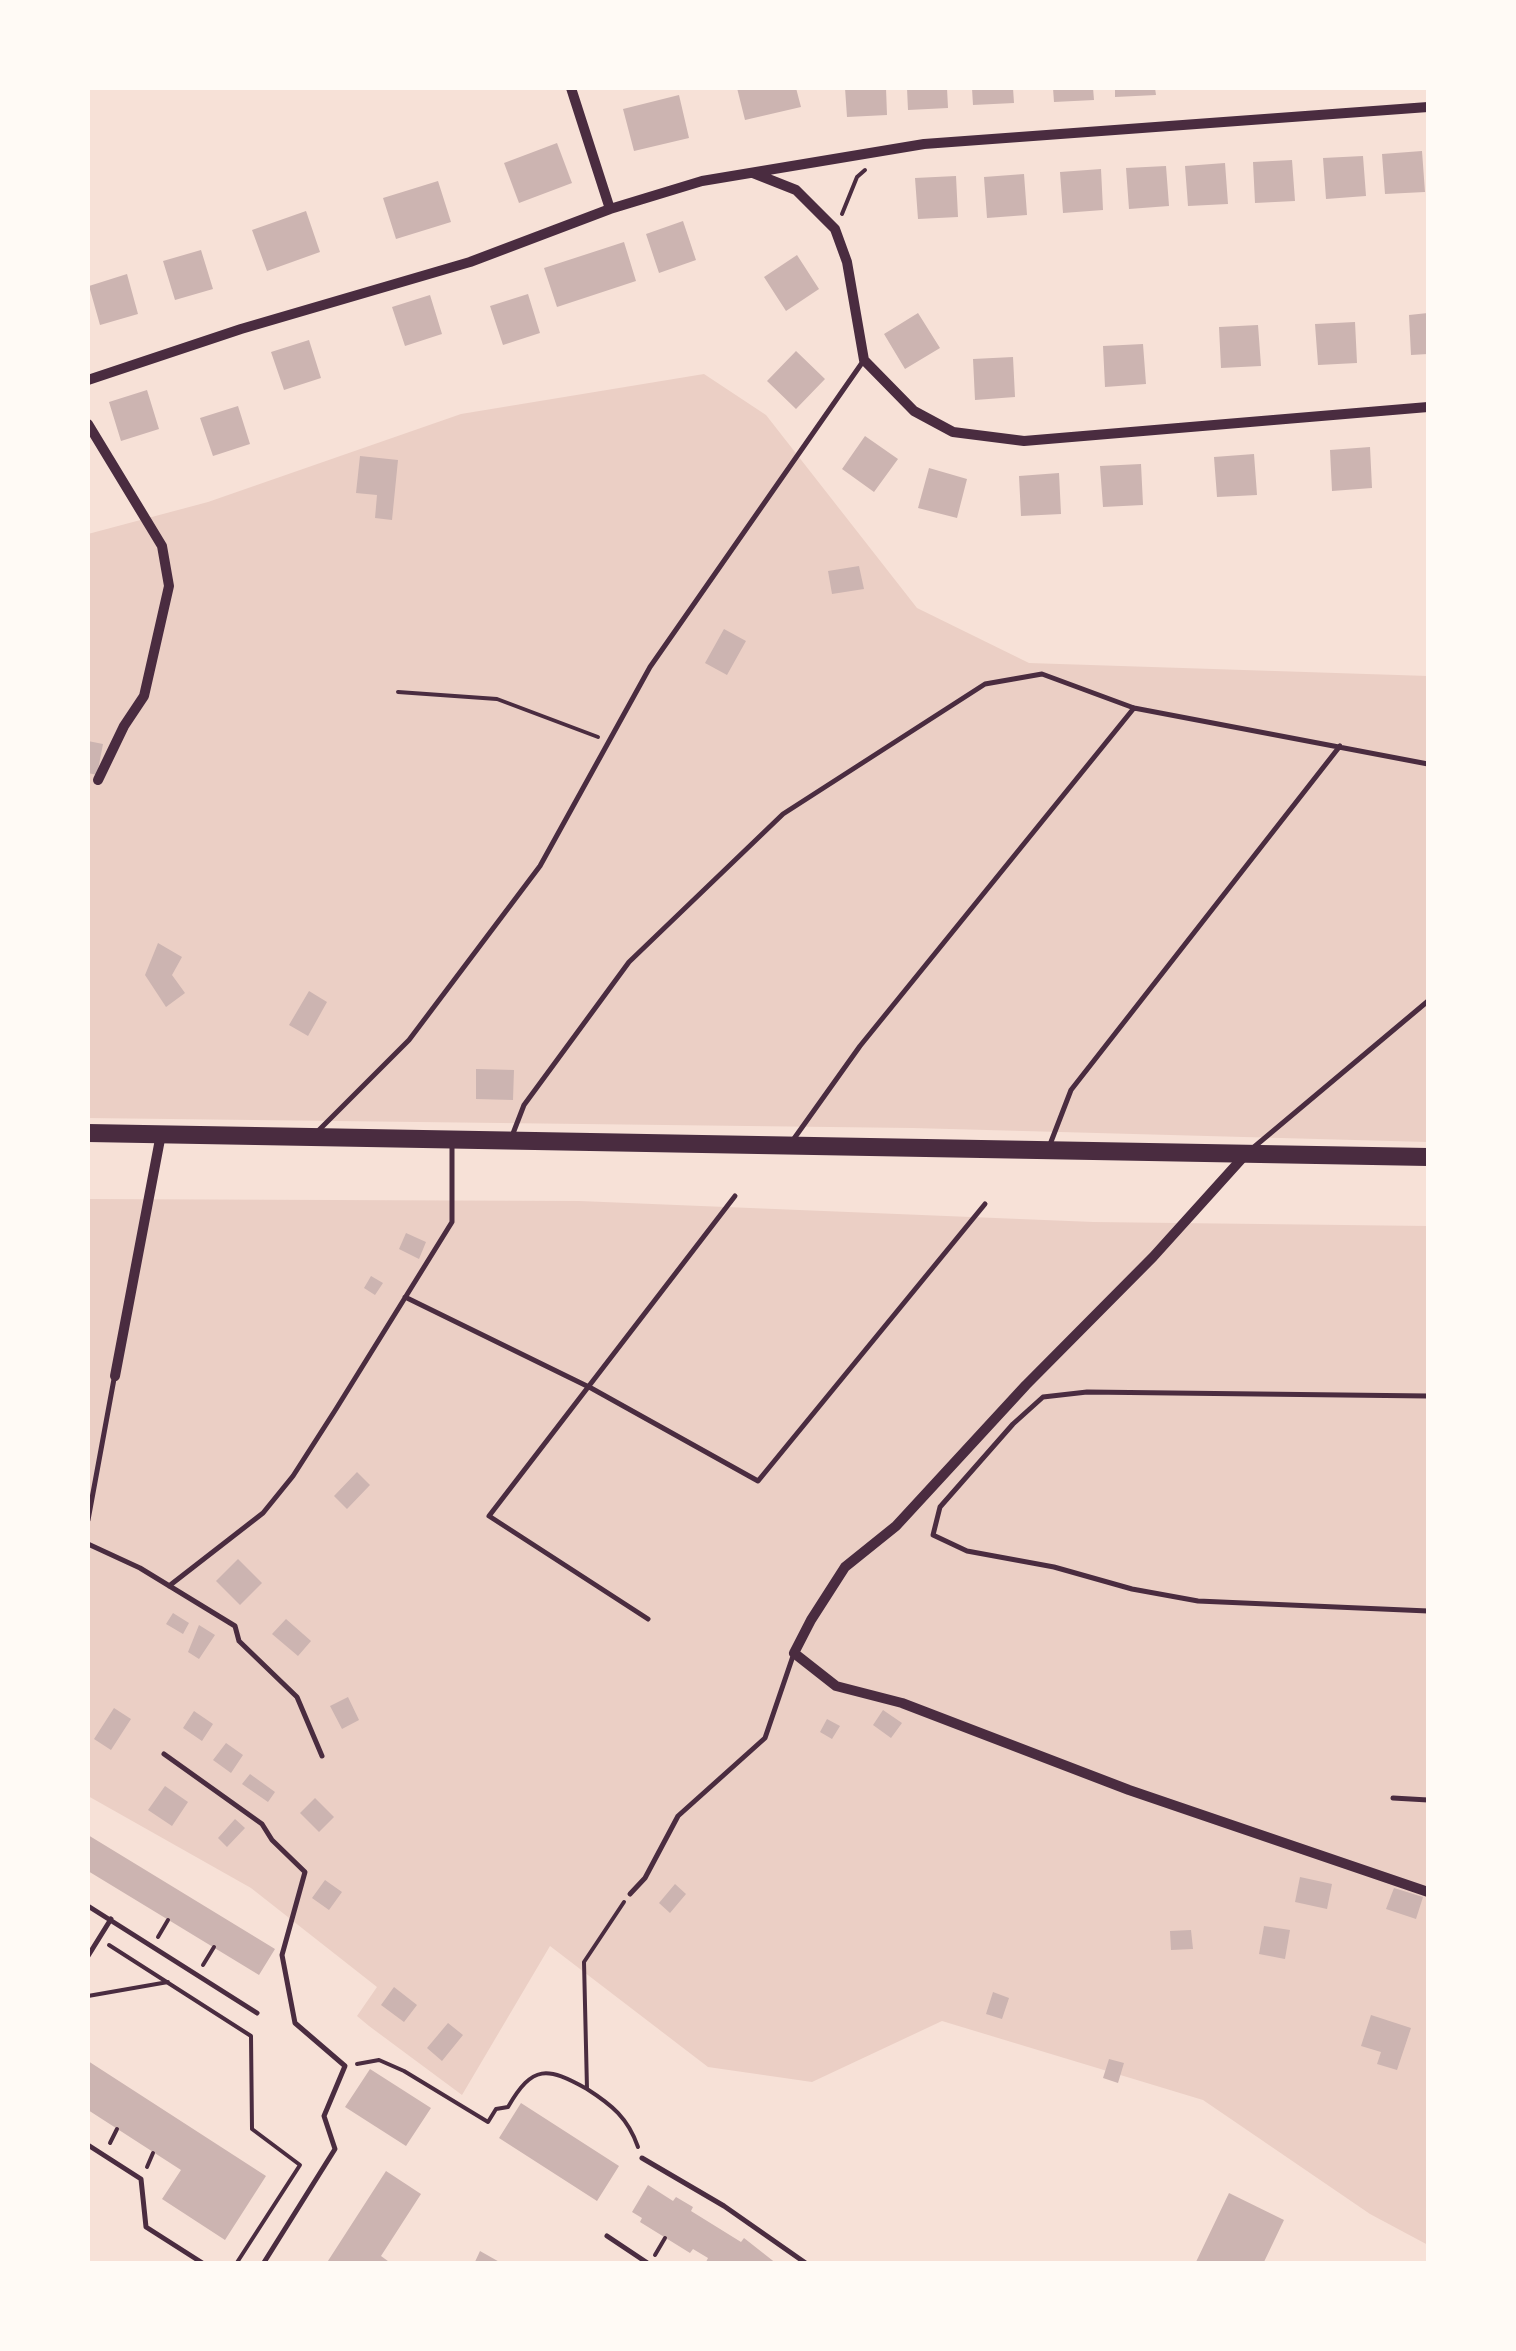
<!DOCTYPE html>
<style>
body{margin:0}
#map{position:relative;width:1516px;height:2351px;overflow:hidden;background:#f7e1d7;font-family:"Work Sans",sans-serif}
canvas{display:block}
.frame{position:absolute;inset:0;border:90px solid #fffaf5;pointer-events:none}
</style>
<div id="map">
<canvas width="1516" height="2351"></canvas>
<div class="frame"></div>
</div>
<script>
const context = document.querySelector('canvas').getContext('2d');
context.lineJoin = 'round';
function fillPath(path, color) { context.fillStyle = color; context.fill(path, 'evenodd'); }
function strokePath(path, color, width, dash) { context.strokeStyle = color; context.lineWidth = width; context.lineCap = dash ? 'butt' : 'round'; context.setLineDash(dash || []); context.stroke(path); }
fillPath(new Path2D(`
 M704 374 766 415 917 608 1029 663 1428 676V1142L913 1128 88 1118V534L208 502 461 414Z
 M88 1199 579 1201 1093 1222 1428 1226V2245L1370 2214 1203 2100 942 2021 812 2082 708 2067 550 1946 462 2095 369 2026 357 2016 377 1987 251 1888 88 1796Z`), '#ebcfc5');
fillPath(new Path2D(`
 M737 88H796L801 107 745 120Z
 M845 88H886L887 115 847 117Z
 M907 88H947L948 108 908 110Z
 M972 88H1013L1014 103 973 105Z
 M1053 88H1093L1094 100 1054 102Z
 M1115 88H1155L1156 95 1115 97Z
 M679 95 689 138 634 151 623 109Z
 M557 143 572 183 519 203 504 163Z
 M1422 151 1425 192 1385 194 1382 154Z
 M1363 156 1366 196 1326 199 1323 158Z
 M1292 160 1295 201 1255 203 1253 162Z
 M1225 163 1228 204 1188 206 1185 166Z
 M1166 166 1169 206 1129 209 1126 168Z
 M1101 169 1103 210 1063 213 1060 172Z
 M1024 174 1027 215 987 218 984 177Z
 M956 176 958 217 918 219 915 178Z
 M438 181 451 222 396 239 383 198Z
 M306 211 320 252 267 271 252 230Z
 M683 221 696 260 659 273 646 234Z
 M624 242 636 281 557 307 544 268Z
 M201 250 213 289 175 300 163 261Z
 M797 255 819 289 786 311 764 277Z
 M127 274 138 314 100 325 89 286Z
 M528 294 540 333 503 345 490 306Z
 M430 295 442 334 405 346 392 307Z
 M918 313 940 348 905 369 884 334Z
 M1428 313V354L1411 355 1409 315Z
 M1355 322 1357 363 1318 365 1315 324Z
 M1258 325 1261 366 1221 368 1219 327Z
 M309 340 321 378 284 390 271 352Z
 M1143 344 1146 384 1105 387 1103 346Z
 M796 351 825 379 796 409 767 381Z
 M1013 357 1015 397 975 400 973 359Z
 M147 390 159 429 121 441 109 402Z
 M238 406 250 444 213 456 200 418Z
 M865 436 898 459 874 492 842 469Z
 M1370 447 1372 488 1332 491 1330 450Z
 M1254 454 1257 495 1217 497 1214 457Z
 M360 456 398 460 392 520 375 518 377 495 356 493Z
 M1141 464 1143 505 1103 507 1100 466Z
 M929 468 967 479 957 518 918 508Z
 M1059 473 1061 514 1021 516 1019 476Z
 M859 566 864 589 832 594 828 571Z
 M724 629 746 641 727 675 705 663Z
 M88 741 103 744 97 775 88 773Z
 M158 943 182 957 172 975 185 993 166 1007 145 975Z
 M309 991 327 1002 308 1036 289 1025Z
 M476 1069 514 1070 513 1100 476 1099Z
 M406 1233 426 1242 419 1259 399 1249Z
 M371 1276 383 1283 375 1295 364 1288Z
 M357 1472 370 1485 347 1509 334 1496Z
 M238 1559 262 1583 240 1605 216 1581Z
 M173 1613 189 1623 183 1634 166 1624Z
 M286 1619 311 1641 298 1656 272 1634Z
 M199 1625 215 1635 199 1659 188 1652Z
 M348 1697 359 1720 342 1729 330 1706Z
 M114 1708 131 1719 111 1750 94 1739Z
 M883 1710 902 1723 891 1738 873 1725Z
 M194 1711 213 1724 202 1741 183 1728Z
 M827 1719 840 1726 832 1739 820 1732Z
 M226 1743 243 1755 231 1773 213 1760Z
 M250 1774 275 1792 268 1802 242 1784Z
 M165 1786 188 1802 172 1826 148 1810Z
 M315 1798 334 1817 319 1832 300 1813Z
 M235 1819 245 1828 227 1847 218 1838Z
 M88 1835 275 1949 259 1975 88 1871Z
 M1300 1877 1332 1884 1327 1909 1295 1902Z
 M325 1880 342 1892 329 1910 312 1898Z
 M675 1884 686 1894 670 1913 659 1903Z
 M1394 1888 1423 1897 1416 1919 1386 1909Z
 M1264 1926 1290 1930 1285 1959 1259 1954Z
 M1191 1930 1193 1949 1171 1950 1170 1931Z
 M394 1987 417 2005 404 2022 381 2005Z
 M993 1992 1009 1998 1002 2019 986 2014Z
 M1371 2015 1411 2028 1397 2070 1377 2064 1381 2052 1361 2046Z
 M448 2023 463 2035 442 2061 427 2048Z
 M1109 2059 1124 2063 1118 2083 1103 2078Z
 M88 2061 266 2176 225 2240 162 2199 181 2170 88 2110Z
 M370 2069 431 2108 406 2146 345 2107Z
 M521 2103 619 2166 597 2201 499 2138Z
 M386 2171 421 2194 381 2256 392 2264H326Z
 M648 2185 673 2201 676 2197 693 2207 691 2211 741 2242 744 2238 777 2264 706 2262 708 2258 693 2249 690 2253 640 2222 642 2218 632 2212Z
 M1229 2193 1284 2220 1263 2264H1195Z
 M480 2251 503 2264H474Z`), '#ccb4b1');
strokePath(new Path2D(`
 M842 214 857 177 865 170
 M398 692 497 699 598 737
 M624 1902 584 1962 587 2089C612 2105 628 2118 638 2147
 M158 1937 168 1920
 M109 1945 251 2036 252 2129 300 2165 236 2264
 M203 1965 214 1947
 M88 1996 168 1982
 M357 2064 379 2060 404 2071 488 2122 496 2109 508 2107C533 2064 547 2067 587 2089
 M110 2143 117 2129
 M147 2167 153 2153
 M655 2255 665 2238`), '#4a2c40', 4);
strokePath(new Path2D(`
 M317 1132 409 1040 540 866 650 667 864 360
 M512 1136 524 1105 629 962 783 814 985 684 1042 674 1134 708 1428 764
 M793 1140 860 1046 1134 708
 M1049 1147 1071 1090 1340 746
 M1254 1147 1428 1001
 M405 1297 591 1388 758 1481 985 1204
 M1428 1396 1087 1392 1043 1397 1013 1424 940 1507 933 1535 967 1551 1054 1567 1132 1589 1198 1601 1428 1611
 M88 1520 114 1379
 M88 1544 140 1568 235 1626 239 1641 297 1697 322 1756
 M169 1586 263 1513 293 1476 336 1409 452 1222V1143
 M648 1619 489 1516 735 1196
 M164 1754 262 1824 272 1840 305 1872 282 1955 295 2023 345 2066 324 2116 335 2149 263 2264
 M1393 1798 1428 1800
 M630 1894 645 1878 678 1816 765 1738 793 1656
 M88 1906 257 2013
 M88 1956 111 1919
 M88 2145 141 2179 146 2227 204 2264
 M642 2158 724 2206 807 2264
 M607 2236 649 2264`), '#4a2c40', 5);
strokePath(new Path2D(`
 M571 88 610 209
 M753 173 796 190 835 229 847 262 864 360 914 411 953 432 1024 441 1428 407
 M88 380 241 329 470 262 610 209 702 181 924 144 1428 107
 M88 424 162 546 169 586 144 696 124 726 98 780
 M1246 1154 1153 1257 1026 1385 896 1526 845 1567 811 1620 794 1653 836 1686 902 1703 1129 1790 1428 1892
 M115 1376 161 1134`), '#4a2c40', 10);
strokePath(new Path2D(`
 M88 1133 1428 1157`), '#4a2c40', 18);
</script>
